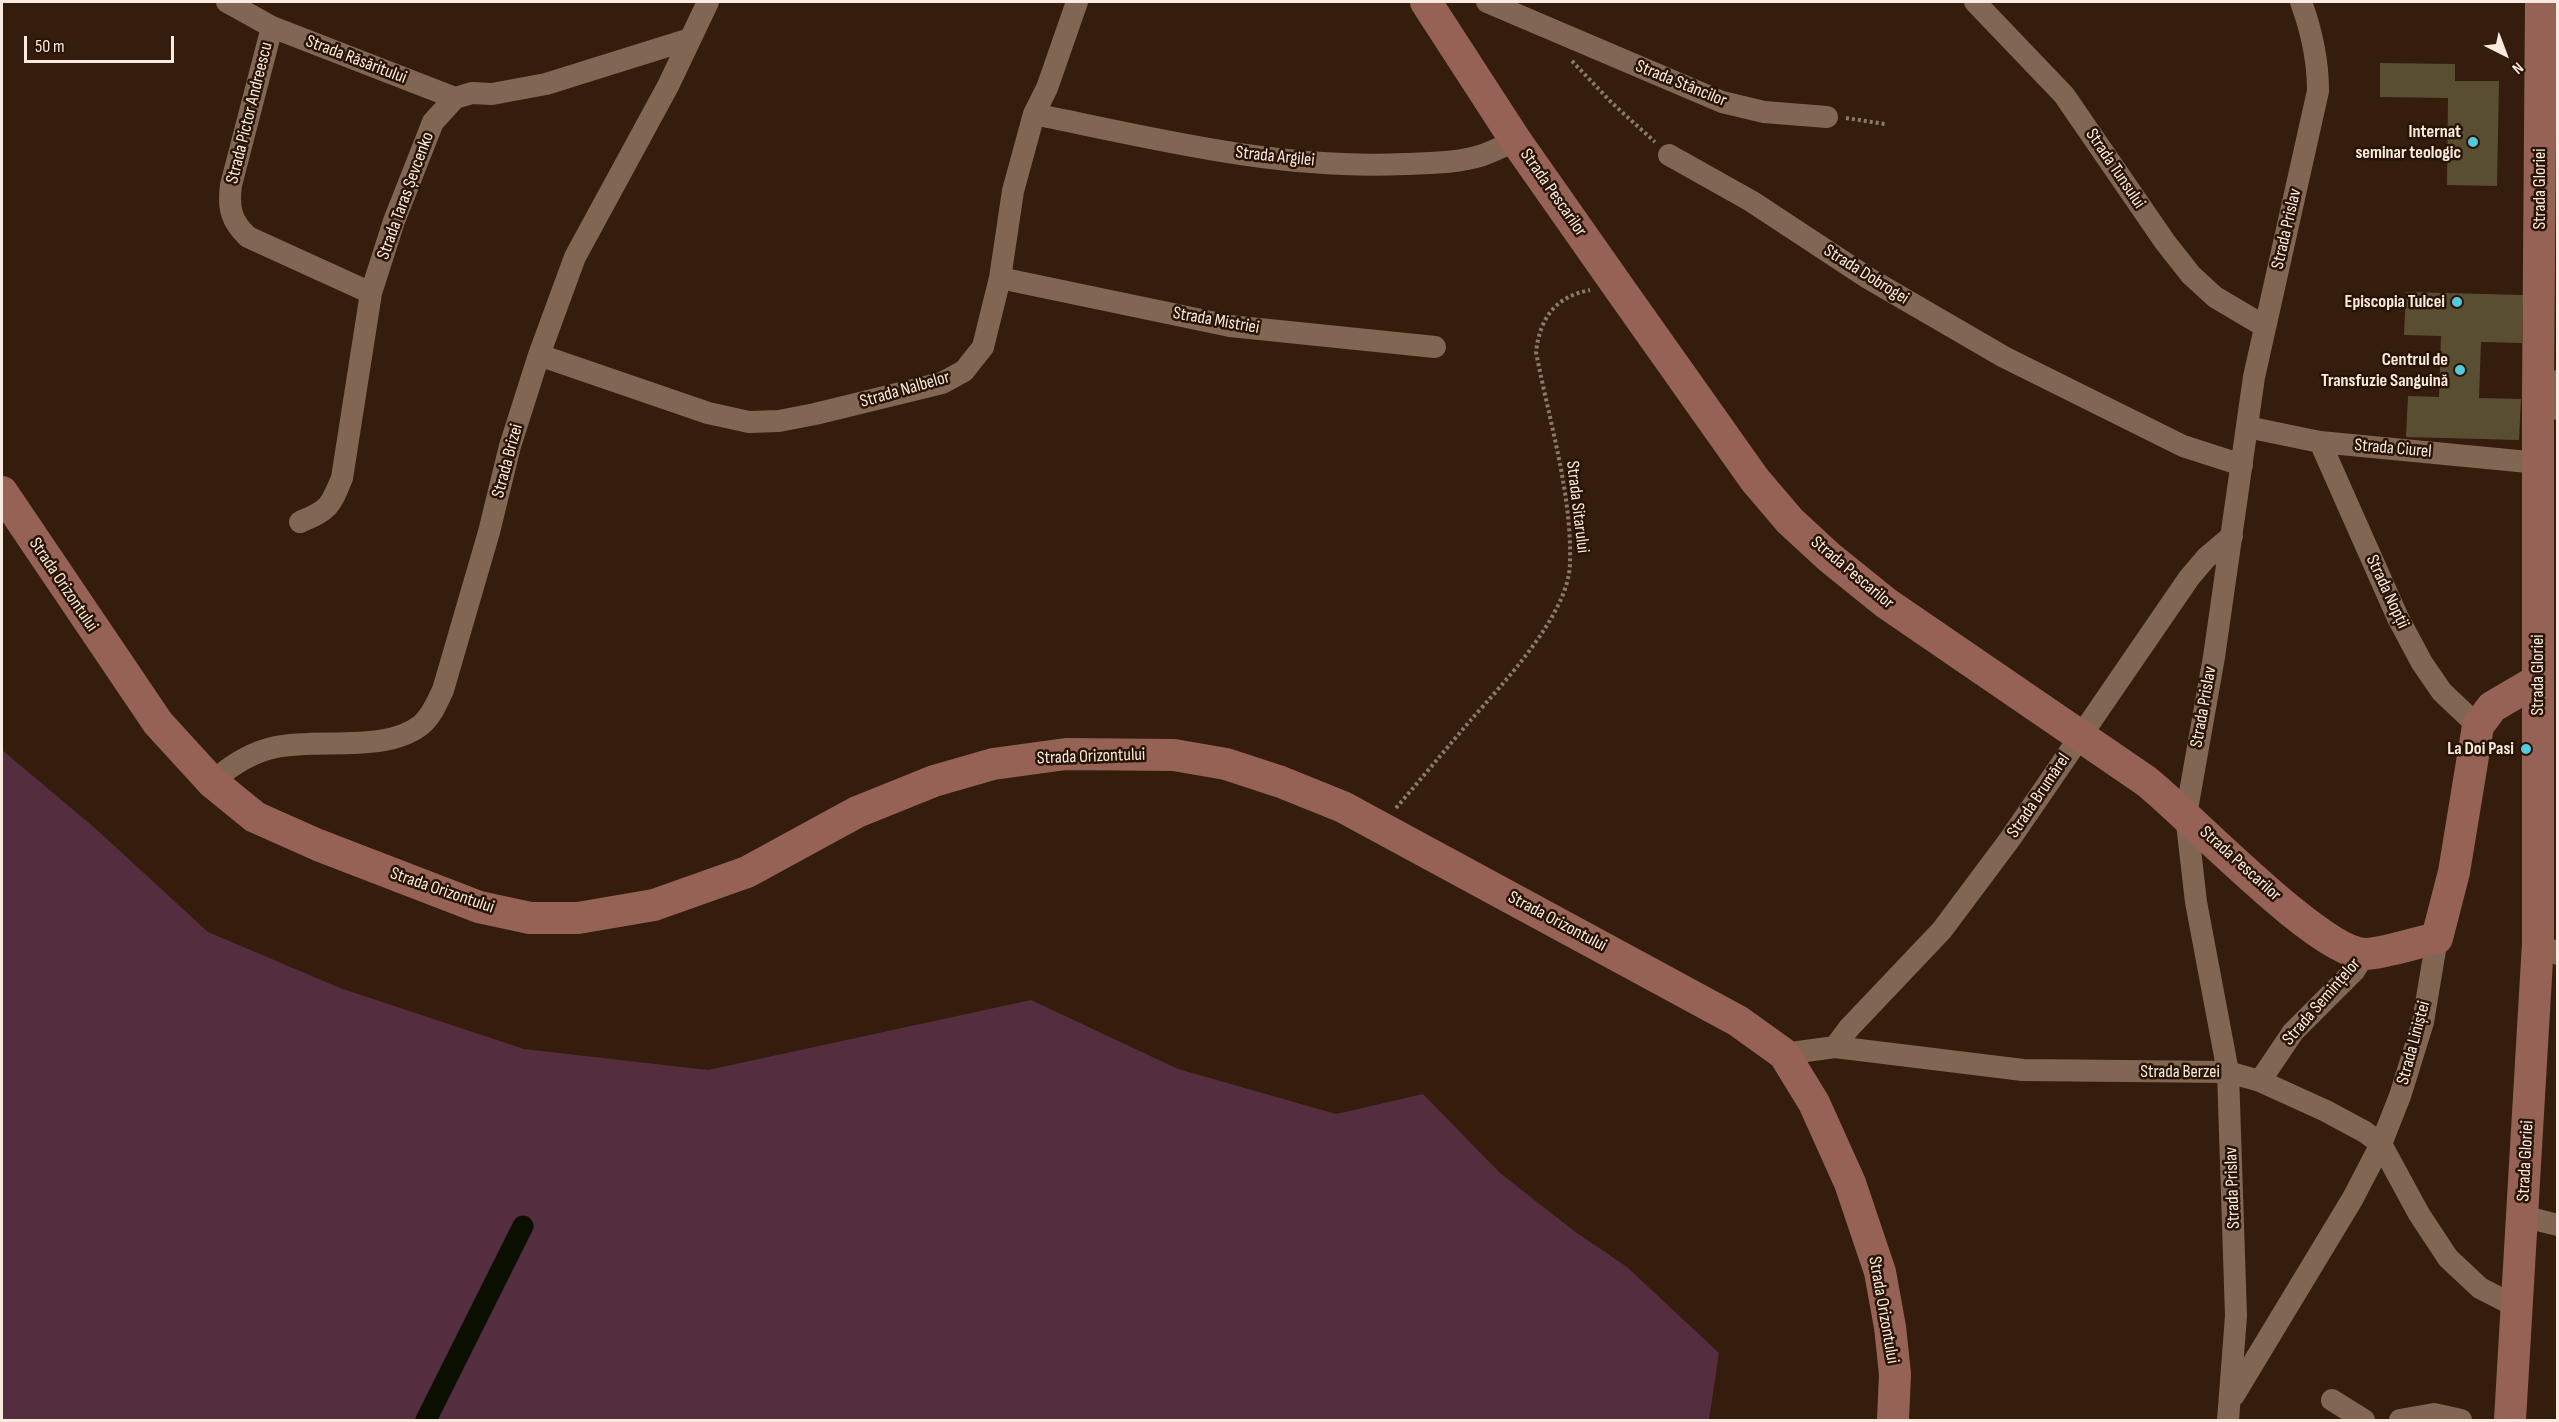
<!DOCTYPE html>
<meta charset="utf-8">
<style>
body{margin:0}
#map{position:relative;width:2559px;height:1422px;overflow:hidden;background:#341d0c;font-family:"Sofia Sans Condensed",sans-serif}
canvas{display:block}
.frame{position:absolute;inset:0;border:3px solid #faeae0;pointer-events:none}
.north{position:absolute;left:2475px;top:24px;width:60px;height:60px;-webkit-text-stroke:4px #291404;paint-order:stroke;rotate:138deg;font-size:16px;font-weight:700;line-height:24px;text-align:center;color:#faeae0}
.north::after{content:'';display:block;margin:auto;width:21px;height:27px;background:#faeae0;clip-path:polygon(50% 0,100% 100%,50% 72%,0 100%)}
.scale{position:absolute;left:24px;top:36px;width:150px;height:27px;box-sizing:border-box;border:3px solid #faeae0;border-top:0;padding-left:8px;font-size:18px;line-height:21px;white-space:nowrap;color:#faeae0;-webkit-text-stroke:4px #291404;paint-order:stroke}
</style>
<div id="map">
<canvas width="2559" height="1422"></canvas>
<div class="frame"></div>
<div class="north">N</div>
<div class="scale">50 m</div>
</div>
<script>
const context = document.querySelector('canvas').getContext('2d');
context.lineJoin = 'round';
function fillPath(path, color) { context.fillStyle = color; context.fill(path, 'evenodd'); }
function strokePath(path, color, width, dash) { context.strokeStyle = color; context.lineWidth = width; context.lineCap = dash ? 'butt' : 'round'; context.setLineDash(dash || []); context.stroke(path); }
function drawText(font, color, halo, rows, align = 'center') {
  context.font = font + ' "Sofia Sans Condensed",sans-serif'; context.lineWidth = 5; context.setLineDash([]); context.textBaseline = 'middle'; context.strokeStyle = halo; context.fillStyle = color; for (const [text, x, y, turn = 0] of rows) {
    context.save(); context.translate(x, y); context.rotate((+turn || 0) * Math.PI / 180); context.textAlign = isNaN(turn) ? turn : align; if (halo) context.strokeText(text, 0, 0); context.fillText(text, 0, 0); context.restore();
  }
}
fillPath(new Path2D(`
 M2 750 96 829 208 932 340 988 524 1049 708 1070 1031 1000 1178 1069 1336 1114 1423 1094 1500 1173 1574 1231 1627 1267 1719 1353 1709 1420H2Z`), '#542d3e');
strokePath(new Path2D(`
 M426 1420 523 1226`), '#0b0f00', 21);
fillPath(new Path2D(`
 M2380 63 2455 64V81H2499L2497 186 2447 185 2448 98 2380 97Z
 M2406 292 2523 295 2522 343 2481 342 2479 398 2521 399 2519 440 2406 437 2408 396 2439 397 2441 336 2404 335Z`), '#5a4e32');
strokePath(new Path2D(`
 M1572 61 1612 103 1655 142
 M1846 118 1885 124
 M1396 808C1421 779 1445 750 1470 721 1503 683 1569 615 1570 563 1572 494 1549 420 1536 352 1540 319 1554 297 1590 290`), '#8c796b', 4, [3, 3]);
strokePath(new Path2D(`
 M227 2 272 27 455 98
 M1487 2 1722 102 1764 112 1827 117
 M1975 2 2064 95 2165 242 2191 275 2215 297 2264 326
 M272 27 231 185C228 208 231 221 248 237L371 293
 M1034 114C1156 139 1280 170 1405 164 1431 163 1458 163 1483 155 1494 151 1505 145 1516 141
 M1669 155 1751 201 1868 278 2004 357 2183 446 2242 465
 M1000 278 1230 326 1435 347
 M539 355 708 413 749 422 779 421 815 414 942 383 964 371 983 347 1000 278 1013 191 1034 114 1047 88 1077 2
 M2558 381 2538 392 2558 409
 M2247 427 2320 442 2539 463
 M2320 442 2398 618 2422 663 2442 692 2478 726
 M300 522C329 510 330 507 342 478L371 293 394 221 433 122 455 98 472 93 492 94 546 84 690 39
 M212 782C230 766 251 752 276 747 319 738 386 753 421 725 432 716 437 702 443 690L489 532 510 446 539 355 575 257 668 86 708 2
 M2538 943 2558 954
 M1835 1047 1849 1028 1942 930 2010 839 2189 578 2206 558 2232 536
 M1784 1054 1835 1047 2023 1070 2228 1072 2260 1081 2326 1111 2365 1132 2381 1144 2419 1214 2448 1258 2480 1288 2515 1306
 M2260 1081 2293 1032 2354 971 2365 954
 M2522 1216 2558 1225
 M2234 1395 2353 1198 2381 1144 2400 1096 2423 1022 2437 938
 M2332 1400 2364 1420
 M2228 1420 2236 1316 2228 1072 2196 902 2186 815 2214 657 2254 377 2318 91C2318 59 2312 32 2301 2
 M2400 1420 2434 1414 2461 1420`), '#816654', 22);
strokePath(new Path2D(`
 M1426 2 1516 141 1617 285 1755 480 1790 521 1829 557 1886 603 2146 781C2189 815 2319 953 2365 954 2382 954 2419 942 2437 938L2454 872 2478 726 2492 707 2538 680
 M2 492 158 723 212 782 255 817 318 845 479 907 530 918H578L654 905 747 872 857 812 934 781 993 764 1066 754 1174 755 1226 764 1281 782 1343 807 1738 1021 1784 1054 1814 1103 1850 1183 1880 1272 1890 1327 1895 1374 1893 1420
 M2510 1420 2538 943V392L2541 2`), '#966255', 32);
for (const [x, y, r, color] of [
 [2473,142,6,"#55cadf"],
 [2457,302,6,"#55cadf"],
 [2460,370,6,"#55cadf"],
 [2526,749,6,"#55cadf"]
]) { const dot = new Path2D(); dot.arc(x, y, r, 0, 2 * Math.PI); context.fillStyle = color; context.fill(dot); strokePath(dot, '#291404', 2); }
drawText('18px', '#faeae0', '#291404', [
 ["Strada Răsăritului",356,60,21],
 ["Strada Stâncilor",1681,84,22],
 ["Strada Pictor Andreescu",250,113,-76],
 ["Strada Argilei",1275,157,6],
 ["Strada Tunsului",2115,169,56],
 ["Strada Gloriei",2540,189,-90],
 ["Strada Pescarilor",1553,193,55],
 ["Strada Taras Șevcenko",406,196,-70],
 ["Strada Prislav",2287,229,-77],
 ["Strada Dobrogei",1866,275,32],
 ["Strada Mistriei",1216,321,10],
 ["Strada Nalbelor",905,390,-16],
 ["Strada Ciurel",2393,449,5],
 ["Strada Brizei",508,461,-75],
 ["Strada Sitarului",1577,507,83],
 ["Strada Pescarilor",1852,573,40],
 ["Strada Orizontului",63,585,56],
 ["Strada Nopții",2387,592,65],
 ["Strada Gloriei",2538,675,-90],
 ["Strada Prislav",2204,707,-80],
 ["Strada Orizontului",1091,757,-2],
 ["Strada Brumărel",2039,796,-56],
 ["Strada Pescarilor",2240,864,42],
 ["Strada Orizontului",442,891,19],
 ["Strada Orizontului",1557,922,28],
 ["Strada Semințelor",2322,1002,-49],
 ["Strada Liniștei",2414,1043,-75],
 ["Strada Berzei",2180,1072],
 ["Strada Gloriei",2526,1161,-87],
 ["Strada Prislav",2233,1188,-92],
 ["Strada Orizontului",1883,1310,80]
]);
drawText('bold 18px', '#faeae0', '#291404', [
 ["Internat",2461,132],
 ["seminar teologic",2461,153],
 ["Episcopia Tulcei",2445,302],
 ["Centrul de",2448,360],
 ["Transfuzie Sanguină",2448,381],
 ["La Doi Pasi",2514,749]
], 'right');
</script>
